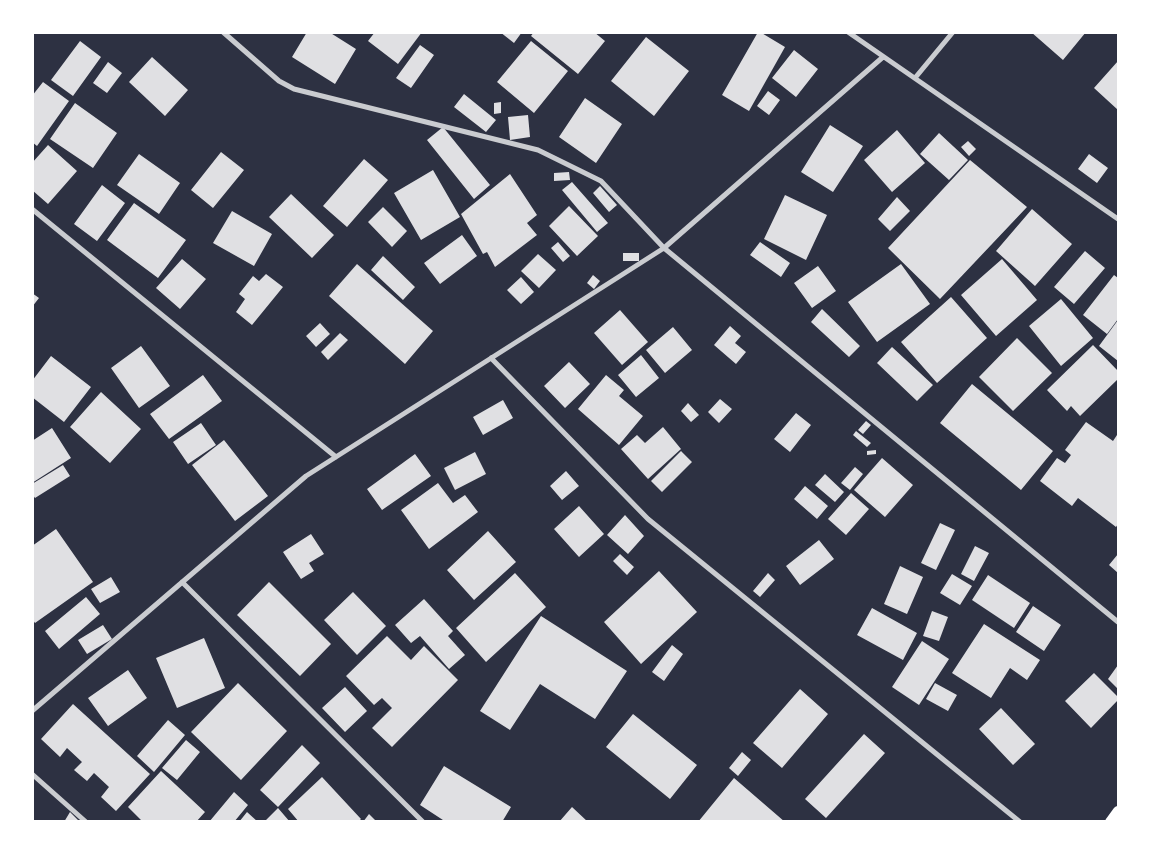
<!DOCTYPE html>
<style>
body{margin:0}
#map{position:relative;width:1151px;height:854px;overflow:hidden;background:#2d3142;font-family:"Playfair Display",serif}
canvas{display:block}
.frame{position:absolute;inset:0;border:34px solid #fff;pointer-events:none}
</style>
<div id="map">
<canvas width="1151" height="854"></canvas>
<div class="frame"></div>
</div>
<script>
const context = document.querySelector('canvas').getContext('2d');
context.lineJoin = 'round';
function fillPath(path, color) { context.fillStyle = color; context.fill(path, 'evenodd'); }
function strokePath(path, color, width, dash) { context.strokeStyle = color; context.lineWidth = width; context.lineCap = dash ? 'butt' : 'round'; context.setLineDash(dash || []); context.stroke(path); }
fillPath(new Path2D(`
 M307 32H329L356 49 335 84 292 57Z
 M375 32H422L398 64 368 41Z
 M500 32H522L514 43Z
 M534 32H594L605 41 578 74 531 36Z
 M758 32H760L785 47 749 111 722 95Z
 M1031 32H1086L1063 60Z
 M646 37 689 71 654 116 611 81Z
 M80 41 101 57 73 96 51 80Z
 M531 41 568 71 534 113 497 82Z
 M420 45 434 55 411 88 396 78Z
 M794 50 818 69 796 97 772 78Z
 M152 57 188 90 165 116 129 82Z
 M1118 61V110L1094 88Z
 M108 62 122 73 107 93 93 83Z
 M43 82 69 101 37 146 32 142V96Z
 M768 91 780 100 769 115 757 106Z
 M464 94 496 120 486 132 454 107Z
 M585 98 622 124 596 163 559 137Z
 M501 102V113L494 114V103Z
 M75 103 117 133 93 168 50 139Z
 M528 115 530 137 510 140 508 117Z
 M830 125 863 146 833 192 801 172Z
 M443 127 490 185 474 199 427 140Z
 M897 130 925 163 892 192 864 160Z
 M939 133 968 160 949 180 920 154Z
 M968 141 976 149 969 156 961 147Z
 M48 145 77 171 48 204 32 190V163Z
 M221 152 244 170 213 208 191 190Z
 M139 154 180 183 159 214 117 185Z
 M1089 154 1108 168 1097 183 1078 169Z
 M364 159 388 180 347 227 323 206Z
 M970 160 1027 207 940 299 888 248Z
 M433 170 460 217 421 240 394 193Z
 M569 172 570 180 554 181V173Z
 M510 174 537 215 527 223 537 235 495 267 487 252 483 254 461 214Z
 M572 182 608 223 597 232 562 190Z
 M102 185 125 203 97 241 74 224Z
 M600 186 617 205 609 212 593 193Z
 M291 194 334 235 312 258 269 217Z
 M785 195 827 215 806 260 764 239Z
 M897 197 910 211 890 231 878 219Z
 M134 203 186 240 158 278 107 240Z
 M569 206 598 236 577 256 549 226Z
 M383 207 407 231 392 247 368 222Z
 M1032 209 1072 244 1035 286 996 251Z
 M232 211 272 234 254 266 213 243Z
 M462 235 477 256 440 284 424 263Z
 M558 242 570 256 563 262 551 248Z
 M760 242 790 263 781 277 750 255Z
 M1085 251 1105 268 1074 304 1054 287Z
 M623 253H639V261H623Z
 M538 254 556 270 539 288 521 271Z
 M383 256 415 287 403 300 371 270Z
 M182 259 206 279 180 309 156 288Z
 M1002 259 1037 300 996 336 961 295Z
 M357 264 433 331 405 364 329 296Z
 M901 264 930 304 877 342 848 302Z
 M818 266 836 291 812 308 794 283Z
 M266 274 283 287 252 325 236 312 245 299 239 294 253 276 259 281Z
 M593 275 600 281 594 289 587 283Z
 M1114 275 1118 278V319L1107 334 1083 315Z
 M521 277 534 292 521 304 507 290Z
 M32 293 39 298 32 307Z
 M951 297 987 338 937 383 901 342Z
 M1061 299 1093 338 1061 366 1029 326Z
 M822 309 860 346 849 357 811 322Z
 M620 310 648 342 622 365 594 333Z
 M1118 320V361L1099 346Z
 M320 323 330 334 316 347 306 336Z
 M730 326 741 336 735 343 746 352 736 364 714 345Z
 M673 327 692 350 665 373 646 350Z
 M340 333 348 340 328 360 321 352Z
 M1017 338 1052 373 1013 411 979 377Z
 M1093 345 1118 371V379L1080 416 1071 406 1067 411 1047 390Z
 M141 346 170 386 139 408 111 368Z
 M892 347 933 385 917 401 877 363Z
 M641 355 659 378 636 397 618 375Z
 M51 356 91 387 64 422 32 397V381Z
 M569 362 590 384 565 408 544 386Z
 M203 375 222 401 169 439 150 414Z
 M606 375 624 390 619 396 643 416 619 445 578 409Z
 M972 384 1053 451 1021 490 940 423Z
 M101 392 141 429 110 463 70 427Z
 M720 399 732 409 719 423 708 412Z
 M503 400 513 418 483 435 473 417Z
 M688 403 699 415 691 422 681 411Z
 M796 413 811 425 790 452 774 439Z
 M866 421 871 425 863 434 858 430Z
 M1086 422 1113 441 1117 435 1118 436V524L1116 527 1078 498 1072 506 1040 481 1057 458 1065 463 1071 455 1065 450Z
 M201 423 216 445 188 464 173 442Z
 M663 427 681 449 648 479 621 449 637 435 645 443Z
 M52 428 71 458 32 483V441Z
 M856 431 871 443 867 447 853 435Z
 M224 440 268 496 235 521 192 465Z
 M876 450V454L867 455V451Z
 M681 451 692 462 662 492 651 481Z
 M475 452 486 474 455 490 444 468Z
 M415 454 431 476 382 510 367 489Z
 M882 458 913 485 885 517 854 490Z
 M63 465 70 476 35 498 32 494V484Z
 M855 467 863 474 850 490 841 483Z
 M566 471 579 486 562 500 550 486Z
 M825 474 844 492 835 502 815 485Z
 M438 483 453 503 465 495 478 512 429 549 401 510Z
 M805 486 828 506 817 519 794 499Z
 M851 493 869 509 846 535 828 519Z
 M579 506 604 534 579 557 554 529Z
 M625 515 644 536 628 554 607 535Z
 M940 523 955 530 936 570 921 563Z
 M56 529 93 582 35 623 32 619V546Z
 M488 531 516 562 474 600 447 570Z
 M311 534 324 554 309 563 314 571 301 579 283 552Z
 M819 540 834 559 800 585 786 566Z
 M975 546 989 553 974 581 961 574Z
 M620 554 634 567 627 575 613 561Z
 M1118 554V573L1109 565Z
 M900 566 923 577 907 614 884 604Z
 M659 571 697 612 641 664 604 622Z
 M515 573 546 607 486 662 456 628Z
 M768 573 775 580 760 597 753 591Z
 M952 574 972 586 960 605 940 593Z
 M988 575 1030 603 1014 628 972 600Z
 M111 577 120 592 100 603 91 589Z
 M269 582 331 644 300 676 237 615Z
 M353 592 386 626 357 655 324 620Z
 M86 597 100 614 59 649 45 631Z
 M424 599 453 631 448 636 465 655 449 669 420 636 411 643 395 625Z
 M1033 606 1061 625 1044 651 1016 632Z
 M872 608 917 633 903 660 857 635Z
 M932 611 948 617 939 641 923 636Z
 M541 616 627 671 595 719 540 684 510 730 480 711Z
 M984 624 1040 660 1027 680 1010 668 991 698 952 673Z
 M103 625 112 639 87 654 78 640Z
 M387 636 411 660 424 646 458 680 392 747 372 728 392 708 382 698 374 705 346 676Z
 M204 638 225 688 177 708 156 658Z
 M922 641 949 659 919 705 892 687Z
 M672 645 683 654 664 681 652 672Z
 M1118 665V689L1108 679Z
 M128 670 147 698 108 726 88 698Z
 M1094 673 1118 697V700L1091 728 1065 701Z
 M238 683 287 731 241 780 191 732Z
 M935 683 957 695 948 711 926 699Z
 M345 687 367 711 345 732 322 708Z
 M800 689 828 714 782 768 753 743Z
 M73 704 150 774 116 811 101 797 109 787 94 773 87 781 74 770 82 762 67 748 60 757 41 739Z
 M1001 708 1035 744 1013 765 979 729Z
 M633 714 697 765 670 799 606 747Z
 M168 720 185 735 154 772 137 756Z
 M864 734 885 753 826 818 805 799Z
 M186 740 200 752 177 780 162 768Z
 M302 745 320 763 278 807 260 790Z
 M742 752 751 760 738 776 729 768Z
 M444 766 511 807 502 822H446L420 805Z
 M161 771 205 812 196 822H143L128 807Z
 M322 777 361 819 358 822H299L288 809Z
 M734 778 785 822H698Z
 M234 792 248 805 234 822H209Z
 M572 807 588 822H559Z
 M278 808 290 822H267L266 820Z
 M70 812 80 822H64Z
 M247 812 258 822H239Z
 M369 814 377 822H363Z`), '#e0e0e3');
strokePath(new Path2D(`
 M223 32 279 81 294 89 538 150 601 181 664 248 1118 622
 M848 32 1118 219
 M915 78 953 32
 M32 209 336 457
 M491 358 648 519 1020 822
 M182 582 423 822
 M32 711 306 476 664 248 883 57
 M32 774 86 822`), '#caccd0', 5);
strokePath(new Path2D(`
 M1110 822 1118 811`), '#fff', 10);
</script>
